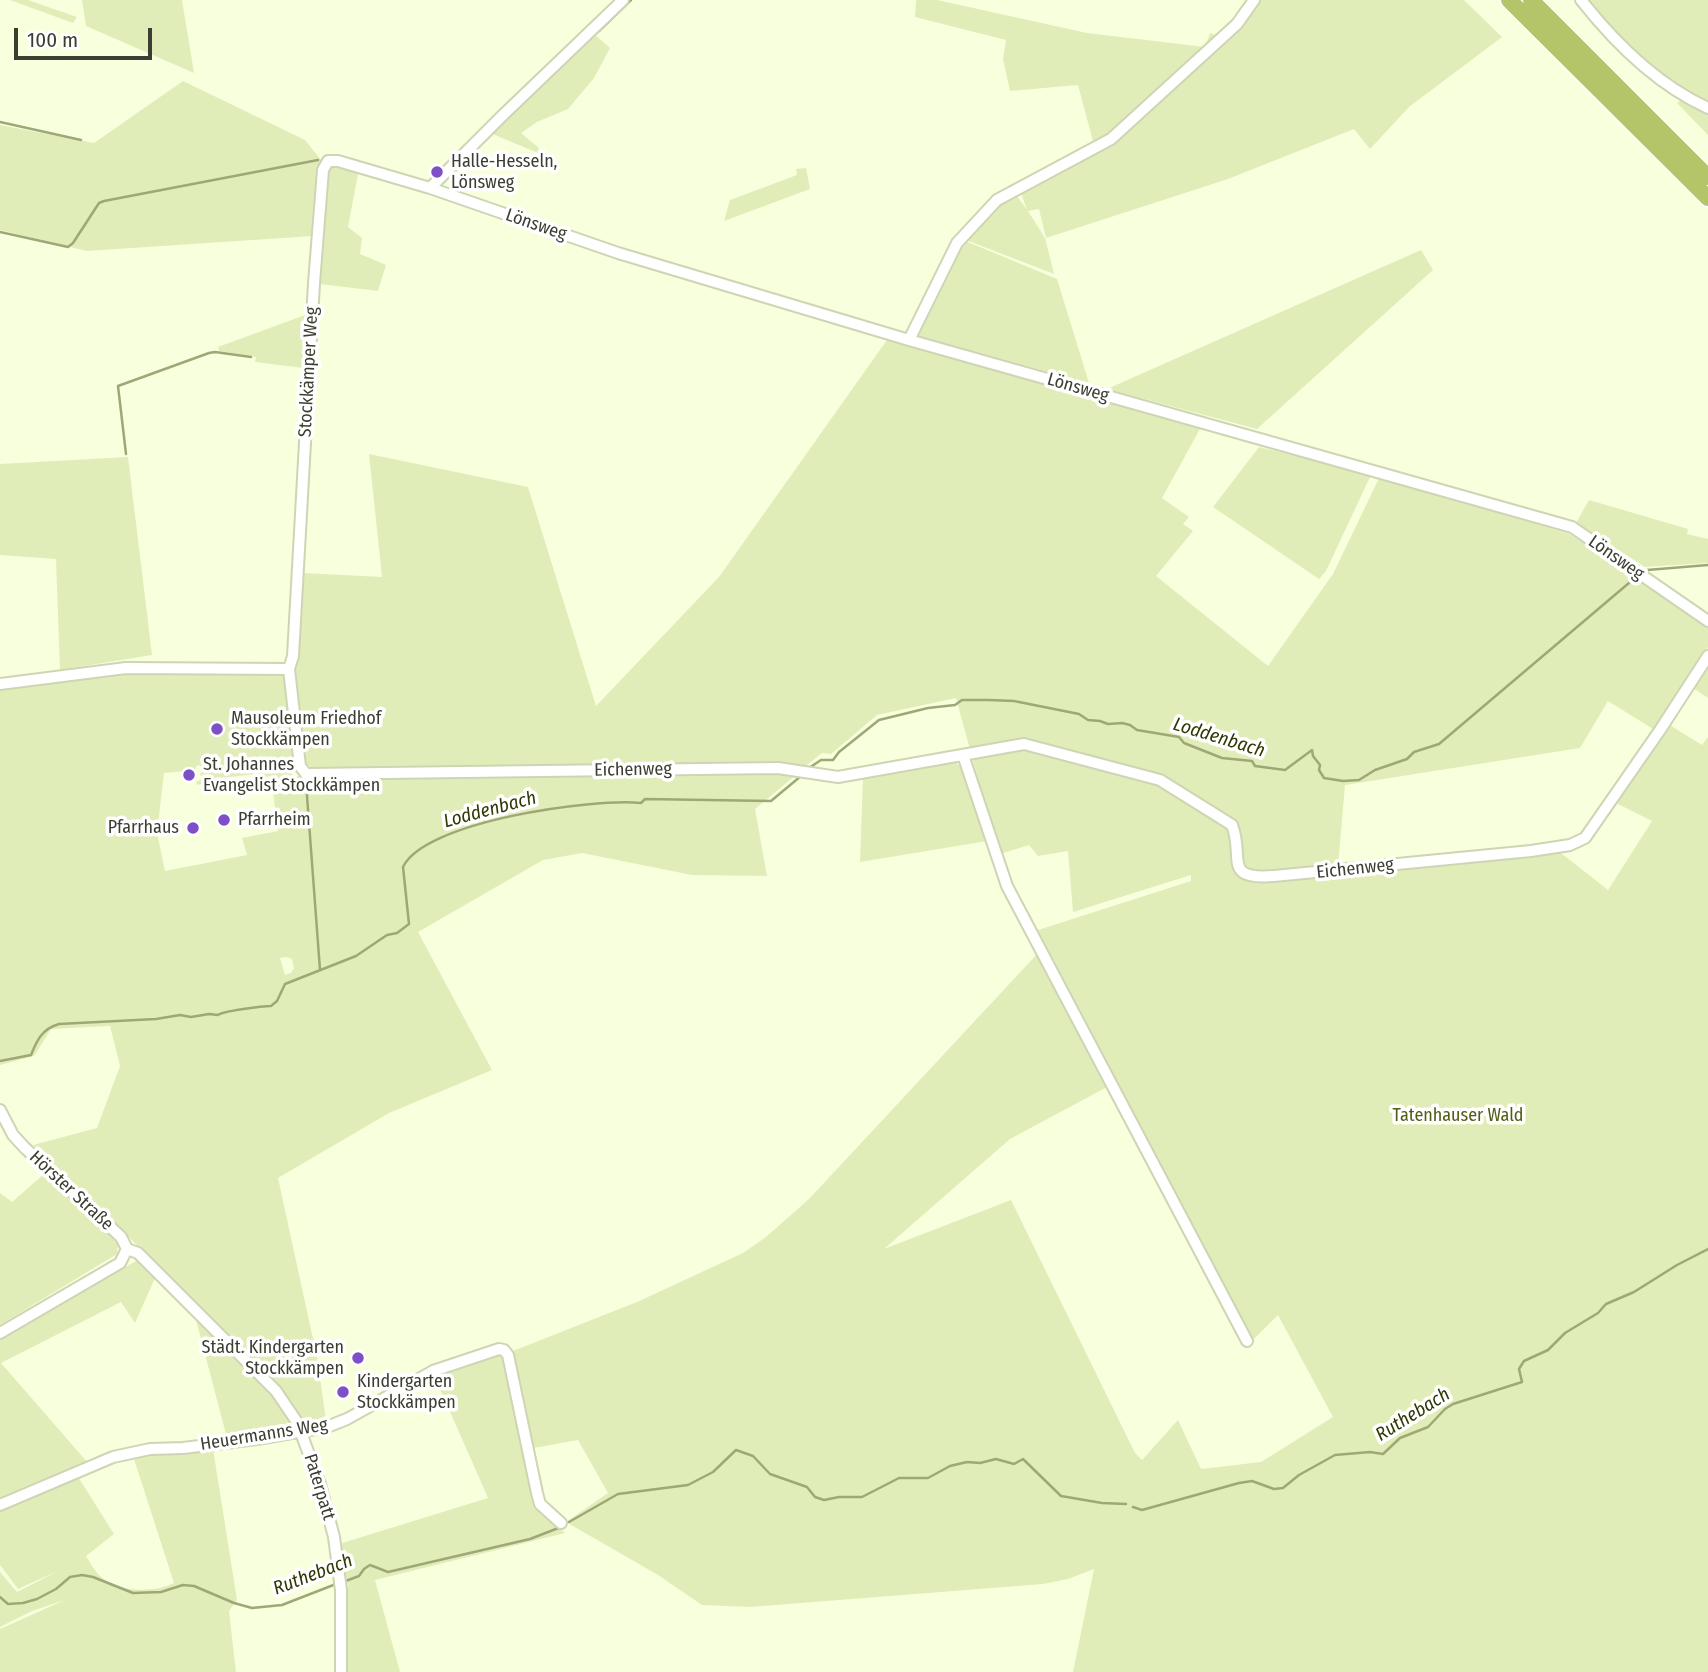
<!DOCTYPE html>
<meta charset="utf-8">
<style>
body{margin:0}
#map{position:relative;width:1708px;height:1672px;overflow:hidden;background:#f7ffdd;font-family:"Fira Sans Condensed",sans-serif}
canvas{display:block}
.scale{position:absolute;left:14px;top:28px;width:138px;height:32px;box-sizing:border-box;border:4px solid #3b3e31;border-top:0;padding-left:9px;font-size:21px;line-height:24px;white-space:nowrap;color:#3b3e31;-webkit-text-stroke:5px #fff;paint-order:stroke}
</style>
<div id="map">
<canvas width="1708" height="1672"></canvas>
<div class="scale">100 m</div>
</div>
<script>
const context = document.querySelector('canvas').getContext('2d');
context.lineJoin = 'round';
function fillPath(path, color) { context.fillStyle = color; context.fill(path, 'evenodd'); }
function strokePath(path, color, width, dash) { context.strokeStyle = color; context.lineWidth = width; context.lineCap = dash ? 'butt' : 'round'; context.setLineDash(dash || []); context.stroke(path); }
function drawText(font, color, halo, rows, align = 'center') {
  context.font = font + ' "Fira Sans Condensed",sans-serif'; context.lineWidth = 7; context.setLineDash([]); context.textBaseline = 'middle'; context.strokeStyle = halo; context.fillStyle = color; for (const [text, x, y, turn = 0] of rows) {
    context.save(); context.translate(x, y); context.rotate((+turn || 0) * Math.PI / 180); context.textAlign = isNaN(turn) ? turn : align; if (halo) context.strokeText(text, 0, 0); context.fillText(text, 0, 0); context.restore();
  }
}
fillPath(new Path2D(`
 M10 0H28L77 17 73 23Z
 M82 0H182L194 73 86 26Z
 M916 0H937L1087 33 1205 47 1210 33 1221 37 1256 0H1464L1502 37 1409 107 1370 149 1354 129 1228 179 1046 238 1039 209 1028 211 1045 238 1054 274 966 240 998 203 1015 193 1027 210 1021 193 1094 145 1078 85 1010 91 1003 59 1006 40 915 17Z
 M1589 0H1708V104C1661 77 1622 43 1589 0Z
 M593 33 610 48 594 78 568 109 537 122 521 133 539 148 538 153 490 133Z
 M183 81 305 140 321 160 313 236 87 251 0 230V125L94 143Z
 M1681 100 1708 111V135L1677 103Z
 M335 166 358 174 348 227 362 238 360 254 386 265 378 291 320 284 326 173Z
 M806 168 810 189 724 221 730 200 797 175 796 169Z
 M963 240 1057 279 1089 383 915 335Z
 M1421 250 1433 270 1257 429 1107 389Z
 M305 315 303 368 255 362 256 357 219 351 218 347Z
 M887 340 1200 429 1162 498 1189 517 1183 524 1193 531 1156 576 1268 666 1333 574 1380 476 1569 534 1708 625V647L1653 729 1608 701 1580 748 1345 785 1338 866 1339 876 1561 853 1608 890 1652 821 1614 802 1668 724 1702 745 1708 737V1672H1073L1094 1569 1068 1579 1043 1584 750 1607 702 1605 658 1575 566 1522 608 1493 578 1440 533 1448 513 1351 637 1302 743 1253 766 1237 809 1199 1039 952 1109 1086 1010 1139 884 1249 1011 1200 1135 1453 1142 1460 1178 1420 1201 1469 1261 1462 1333 1417 1278 1315 1253 1340 1038 930 1191 881V875L1073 912 1068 851 1038 856 1029 845 1000 854 987 812 956 698 877 715 831 754 822 753 803 768 542 770V765L406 767V771H317L305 763 296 671 302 573 382 577 369 454 528 487 596 706 719 577Z
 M1259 447 1367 473 1370 477 1326 571 1319 579 1213 507Z
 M128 457 152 655 60 670 56 559 0 555V464Z
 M1589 500 1688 529 1687 534 1708 539V563L1645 567 1576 523Z
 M1708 664V698L1693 688Z
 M123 673 278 674 284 677 288 685 294 764 291 771 293 777 299 776 309 779 777 773 796 775 755 809 767 876 692 875 582 853 543 860 418 932 492 1070 389 1113 278 1178 317 1357 326 1420 307 1427 303 1425 293 1429 227 1438 195 1316 155 1278 135 1323 121 1302 1 1363 88 1463 0 1500V1340L136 1261 139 1247 33 1145 97 1128 120 1066 110 1026 51 1029 34 1056 0 1065V690ZM197 765 201 766 202 772 200 774 202 779 196 782 197 785 220 778 257 774 260 778 271 776 278 831 242 838 247 855 165 871 157 833 164 773 195 770ZM287 957 292 959 294 968 291 973 285 975 280 958Z
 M953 760 961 767 987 841 860 862 863 778Z
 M44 1174 118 1244 117 1254 0 1325V1193L12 1202Z
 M498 1353 505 1358 530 1490 536 1505 565 1533 375 1580 400 1672H346L348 1585 339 1544 488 1498 433 1373Z
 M213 1449 237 1600 229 1611 236 1672H0V1629L65 1600 32 1611 0 1627V1572L17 1592 60 1570 18 1589 0 1565V1509L76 1476 80 1480 114 1534 86 1556C90 1562 94 1570 99 1575 116 1593 154 1593 174 1583L133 1456 152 1452Z`), '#e1edb8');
strokePath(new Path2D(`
 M599 31 631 0
 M0 122 81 140
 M0 232 68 247 73 243 99 203 104 201 318 160
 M126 454 118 386 209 353 215 352 251 357
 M1647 570 1708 565
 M809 768 821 760H833L839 752 879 720 928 708 955 705 962 700H989L1014 701 1079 714 1088 720 1100 721 1108 724 1122 723 1130 725 1137 730 1179 737 1184 743 1222 758 1252 761 1255 766 1285 770 1312 750 1313 756 1320 765 1319 770 1324 778 1343 781 1359 780 1375 770 1407 759 1414 752 1439 744 1636 577
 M309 781 307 796 320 970
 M0 1061 31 1055C37 1040 42 1029 59 1024L156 1019 180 1015 191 1017 209 1014 218 1015C223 1011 263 1006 271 1006L277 1001 285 984 356 956 387 935 397 933 409 924 403 867C425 821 593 798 641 803L645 799 771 801 801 776
 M1133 1507 1142 1510 1239 1483 1252 1481 1274 1489 1283 1488 1299 1475 1335 1455 1370 1452 1383 1454 1400 1438 1428 1427 1445 1409 1453 1404 1522 1382 1519 1369 1524 1361 1548 1350 1565 1333 1598 1313 1606 1304 1634 1292 1677 1265 1708 1249
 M569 1522 618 1494 688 1485 713 1472 736 1450 753 1456 770 1474 807 1487 815 1497 824 1500 839 1497H862L899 1478H928L950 1466 967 1462 980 1463 996 1459 1014 1464 1023 1459 1061 1496 1102 1503 1126 1504
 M343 1582 359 1576 364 1569 370 1565 388 1572 530 1539 561 1527
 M0 1597 8 1604 23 1603 37 1599 56 1589 70 1577 82 1575 93 1577 133 1593 161 1592 183 1585 194 1586 234 1603 252 1608 282 1605 336 1584`), '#9ea876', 2.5);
const minor = new Path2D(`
 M1581 0C1615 43 1657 85 1708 108
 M430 188 502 116 623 0
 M909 340 957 243 997 200 1111 139 1237 24 1254 0
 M1708 621 1572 527 909 340 618 253 430 188 338 161H328L323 170 314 283 293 656 289 669 300 766 306 774 778 768 838 777 1024 744 1160 780 1232 825C1245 858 1221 880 1274 876L1531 851 1570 845 1585 838 1660 730 1708 656
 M0 684 126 668 289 669
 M963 755 1007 886 1247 1341
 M0 1110 13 1135 25 1148 121 1237 127 1249 120 1263 0 1333
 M127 1249 138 1253 276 1391 297 1422 320 1484 334 1537 341 1590V1672
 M0 1505 113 1457 150 1449 183 1448 257 1439 327 1427 347 1419 433 1371 499 1349 504 1350 508 1355 537 1493 540 1504 561 1523`);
const highway = new Path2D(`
 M1509 0 1708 198
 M1531 0 1708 177`);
strokePath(minor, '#ced5b4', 14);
strokePath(highway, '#fff', 19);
strokePath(minor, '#fff', 10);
strokePath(highway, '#b3c568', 16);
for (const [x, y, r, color] of [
 [437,172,7,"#7e4fc7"],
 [217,729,7,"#7e4fc7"],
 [189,775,7,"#7e4fc7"],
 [224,820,7,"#7e4fc7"],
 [193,828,7,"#7e4fc7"],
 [358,1358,7,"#7e4fc7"],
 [343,1392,7,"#7e4fc7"]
]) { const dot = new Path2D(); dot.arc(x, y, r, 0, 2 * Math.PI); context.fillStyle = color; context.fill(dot); strokePath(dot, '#fff', 2.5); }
drawText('18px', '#3b3e31', '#fff', [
 ["Halle-Hesseln,",451,162],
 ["Lönsweg",451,183],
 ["Mausoleum Friedhof",231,719],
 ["Stockkämpen",231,740],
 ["St. Johannes",203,765],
 ["Evangelist Stockkämpen",203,786],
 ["Pfarrheim",238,820],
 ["Pfarrhaus",179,828,"right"],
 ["Städt. Kindergarten",344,1348,"right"],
 ["Stockkämpen",344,1369,"right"],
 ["Kindergarten",357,1382],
 ["Stockkämpen",357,1403]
], 'left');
drawText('18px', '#3b3e31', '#fff', [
 ["Lönsweg",536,225,19],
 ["Stockkämper Weg",309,372,-87],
 ["Lönsweg",1078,388,16],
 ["Lönsweg",1616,558,35],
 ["Eichenweg",633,770,-1],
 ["Eichenweg",1355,869,-6],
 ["Hörster Straße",71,1191,43],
 ["Heuermanns Weg",264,1435,-9],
 ["Paterpatt",319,1487,73]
]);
drawText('18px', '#525d13', '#fff', [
 ["Tatenhauser Wald",1458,1116]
]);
drawText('italic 19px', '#303803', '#fff', [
 ["Loddenbach",1219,738,17],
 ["Loddenbach",490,810,-15],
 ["Ruthebach",1413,1415,-32],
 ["Ruthebach",313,1575,-21]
]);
</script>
